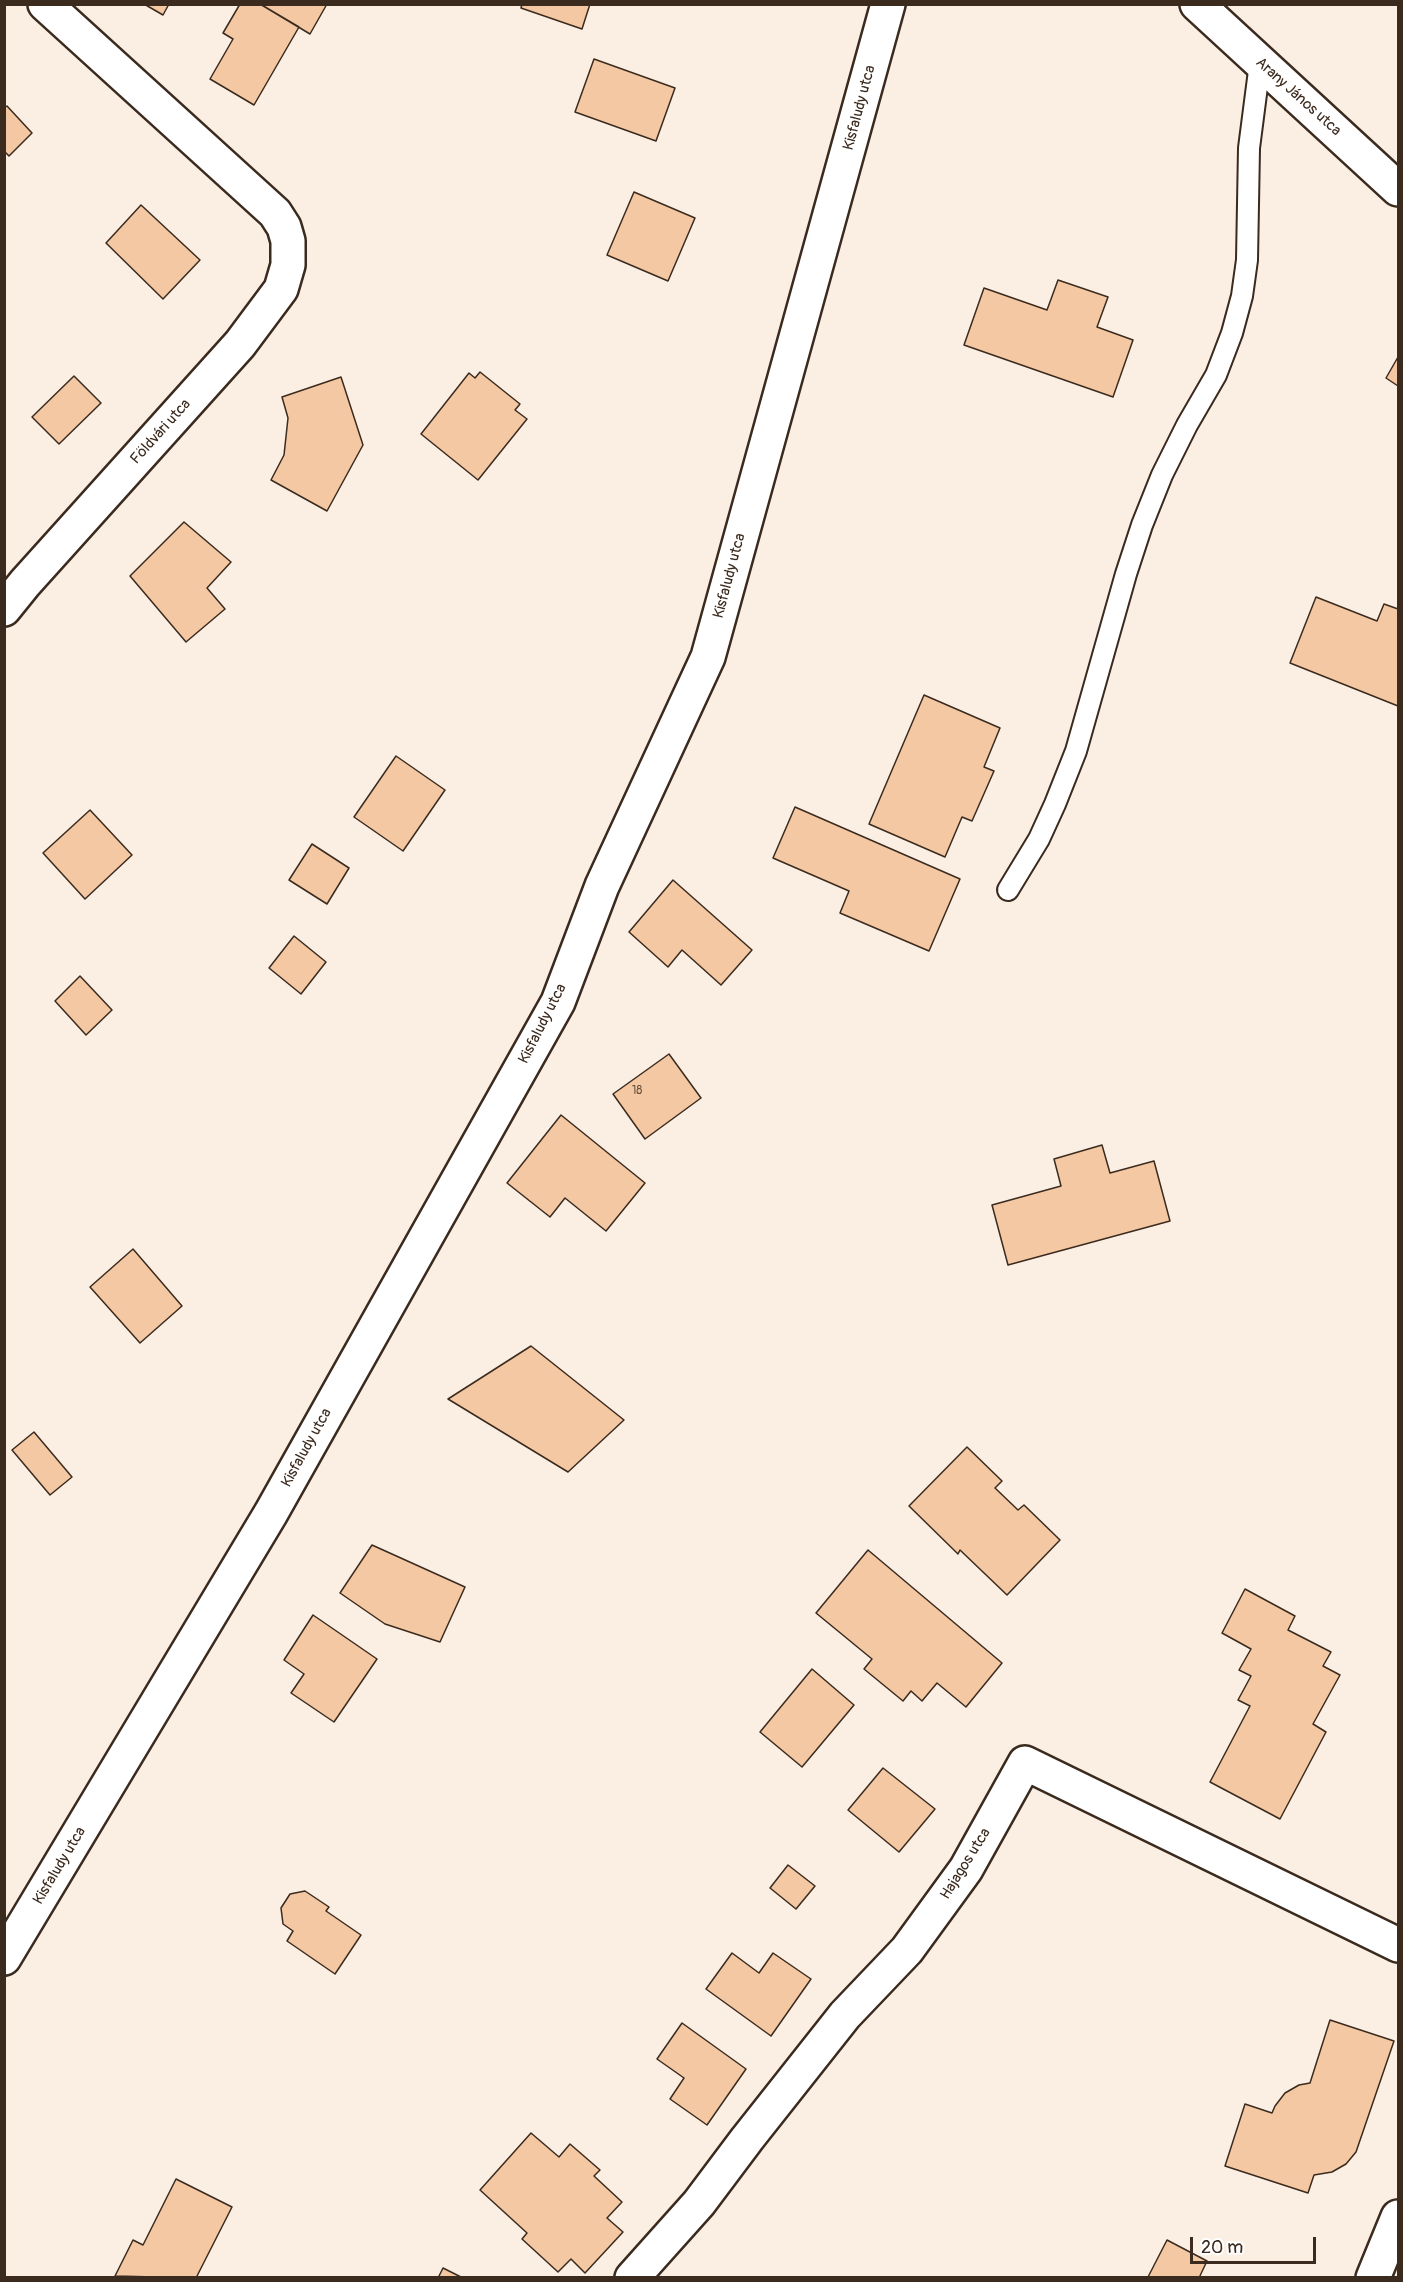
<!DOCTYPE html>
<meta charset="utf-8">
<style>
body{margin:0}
#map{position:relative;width:1403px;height:2282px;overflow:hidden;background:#fbeee3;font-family:Pangolin,sans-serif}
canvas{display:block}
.frame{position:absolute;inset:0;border:6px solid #3b2a1e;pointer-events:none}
.scale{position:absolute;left:1190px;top:2237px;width:126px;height:27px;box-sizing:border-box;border:3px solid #3b2a1e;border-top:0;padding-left:8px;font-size:18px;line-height:21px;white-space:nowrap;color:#3b2a1e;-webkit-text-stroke:4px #fff;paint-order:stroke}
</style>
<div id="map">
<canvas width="1403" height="2282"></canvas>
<div class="frame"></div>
<div class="scale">20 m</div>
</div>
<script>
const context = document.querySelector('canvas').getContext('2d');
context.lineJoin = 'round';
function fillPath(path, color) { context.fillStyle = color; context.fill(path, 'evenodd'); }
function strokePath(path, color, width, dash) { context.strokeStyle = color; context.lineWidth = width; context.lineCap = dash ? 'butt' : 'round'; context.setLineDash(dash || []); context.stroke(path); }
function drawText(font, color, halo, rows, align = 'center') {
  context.font = font + ' Pangolin,sans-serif'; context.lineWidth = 5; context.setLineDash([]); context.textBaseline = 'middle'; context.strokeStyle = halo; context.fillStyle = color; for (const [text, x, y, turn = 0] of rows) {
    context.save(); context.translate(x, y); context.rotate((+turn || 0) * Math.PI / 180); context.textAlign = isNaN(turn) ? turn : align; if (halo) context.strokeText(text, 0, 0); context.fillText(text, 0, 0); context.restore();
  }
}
const building = new Path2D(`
 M144 4H169L163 15Z
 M240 4H260L299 27 254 105 210 79 233 39 223 33Z
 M260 4H327L310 34Z
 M522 4H590L582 29 521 8Z
 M594 59 675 88 656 141 575 112Z
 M7 106 32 133 9 156 4 151V108Z
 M634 192 695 218 668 281 607 255Z
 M141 205 200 260 163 299 106 243Z
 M1058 280 1108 297 1097 327 1133 340 1113 397 964 345 984 288 1047 310Z
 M1398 357V386L1386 378Z
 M480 372 520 404 515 410 527 419 478 480 421 434 469 373 475 378Z
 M74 376 101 403 59 444 32 417Z
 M341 377 363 445 327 511 271 480 284 455 288 418 282 397Z
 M184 522 231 562 207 588 225 609 186 642 130 576Z
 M1316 597 1377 621 1384 604 1398 609V706L1290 663Z
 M924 695 1000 728 984 767 994 771 972 821 962 817 945 857 869 824Z
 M396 756 445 790 403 851 354 817Z
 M795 807 960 879 929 951 840 913 849 891 773 858Z
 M90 810 132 855 85 899 43 853Z
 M312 844 349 868 327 904 289 880Z
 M673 880 752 950 721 985 682 950 668 967 629 932Z
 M294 936 326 962 301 994 269 968Z
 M80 976 112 1010 86 1035 55 1001Z
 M669 1054 701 1098 645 1139 613 1094Z
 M561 1115 645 1183 606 1231 565 1198 550 1217 507 1183Z
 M1102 1145 1110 1173 1154 1161 1170 1221 1008 1265 992 1205 1061 1186 1054 1159Z
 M133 1249 182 1306 140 1343 90 1287Z
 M531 1346 624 1420 568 1472 448 1399Z
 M34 1432 72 1477 50 1495 12 1450Z
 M967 1447 1002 1481 995 1488 1018 1510 1024 1505 1060 1540 1007 1595 960 1550 958 1554 909 1506Z
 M372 1545 465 1587 440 1642 385 1624 340 1593Z
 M868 1550 1002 1663 966 1707 937 1683 922 1701 911 1691 903 1701 864 1669 872 1659 816 1613Z
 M1245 1589 1295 1616 1288 1630 1331 1652 1323 1666 1340 1675 1313 1724 1326 1732 1280 1819 1210 1782 1250 1706 1238 1700 1251 1676 1239 1670 1251 1649 1222 1633Z
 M313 1615 377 1659 334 1722 291 1693 304 1674 284 1660Z
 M812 1669 854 1705 802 1767 760 1732Z
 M883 1768 935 1809 899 1852 848 1810Z
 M788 1865 815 1886 796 1909 770 1888Z
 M305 1891 329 1907 326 1911 361 1935 335 1974 287 1941 293 1931 283 1924 281 1908 290 1894Z
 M732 1953 759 1973 773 1953 811 1979 771 2036 706 1989Z
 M1330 2020 1394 2041 1356 2152 1346 2164 1332 2172 1314 2175 1308 2193 1225 2166 1245 2104 1272 2113 1275 2106 1285 2093 1299 2085 1310 2083Z
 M682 2023 746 2069 707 2125 670 2099 684 2078 657 2059Z
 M531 2133 559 2157 570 2144 600 2170 594 2176 622 2202 607 2218 623 2232 585 2273 571 2259 558 2272 522 2239 527 2233 480 2190Z
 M176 2179 232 2207 196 2278 115 2276 133 2240 143 2245Z
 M1167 2240 1207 2261 1199 2278 1148 2277Z
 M443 2268 463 2278H438Z`);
fillPath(building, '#f3c8a2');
strokePath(building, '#3b2a1e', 1.5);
const lane = new Path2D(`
 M1008 890 1039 839 1055 804 1076 751 1126 574 1142 525 1162 475 1187 425 1216 375 1232 333 1242 296 1247 260 1249 148 1260 63`);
const street = new Path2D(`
 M1197 4 1398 189
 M4 609 25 583 240 344 281 289 288 265V241L284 227 275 213 45 4
 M4 1958 271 1513 558 1002 602 886 708 657 888 4
 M632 2278 699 2203 747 2139 845 2015 907 1950 966 1869 1025 1763 1398 1945
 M1373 2278 1398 2217`);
strokePath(lane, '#3b2a1e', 24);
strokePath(street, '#3b2a1e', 38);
strokePath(lane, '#fff', 20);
strokePath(street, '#fff', 33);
drawText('12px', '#69523f', null, [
 ["18",637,1091]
]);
drawText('15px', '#3b2a1e', '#fff', [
 ["Arany János utca",1298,97,42],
 ["Kisfaludy utca",860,108,-75],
 ["Földvári utca",161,432,-48],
 ["Kisfaludy utca",730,576,-75],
 ["Kisfaludy utca",543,1024,-63],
 ["Kisfaludy utca",307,1448,-61],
 ["Hajagos utca",966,1864,-58],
 ["Kisfaludy utca",60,1866,-59]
]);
</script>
